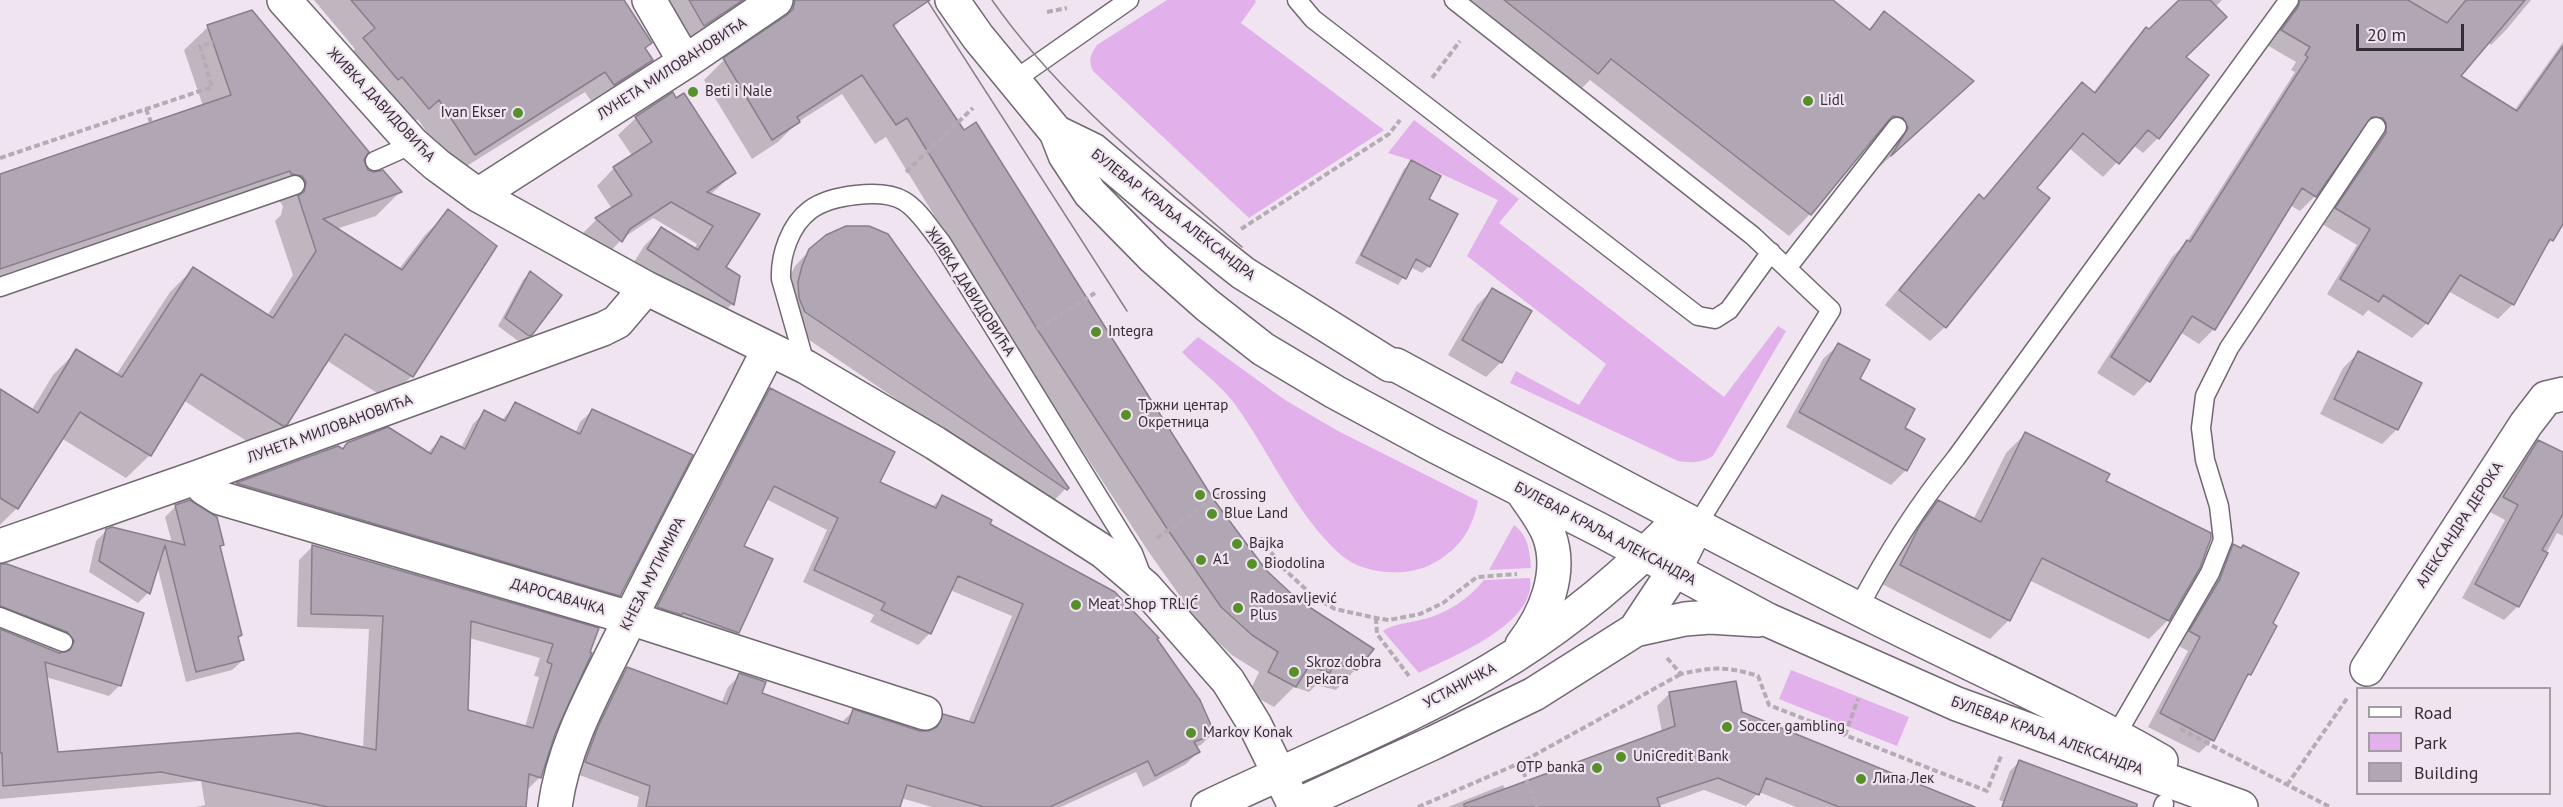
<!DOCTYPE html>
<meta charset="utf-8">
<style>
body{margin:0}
#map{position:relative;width:2563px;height:807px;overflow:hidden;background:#f0e4f1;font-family:"PT Sans",sans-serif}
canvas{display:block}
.legend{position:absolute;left:2356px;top:687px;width:195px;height:108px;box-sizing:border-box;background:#f0e4f1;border:2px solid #a49ba5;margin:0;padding:8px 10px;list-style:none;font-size:18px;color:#332e33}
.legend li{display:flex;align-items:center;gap:12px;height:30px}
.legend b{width:30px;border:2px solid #a49ba5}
.scale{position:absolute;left:2356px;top:24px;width:108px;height:27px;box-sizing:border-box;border:3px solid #332e33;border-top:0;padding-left:8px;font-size:18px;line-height:21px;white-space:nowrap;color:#332e33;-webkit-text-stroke:4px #f0e4f1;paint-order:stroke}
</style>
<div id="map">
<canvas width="2563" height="807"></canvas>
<ul class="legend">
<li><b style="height:8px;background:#fff"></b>Road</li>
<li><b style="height:16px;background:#e2b0eb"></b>Park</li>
<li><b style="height:16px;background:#b1a6b3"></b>Building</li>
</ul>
<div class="scale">20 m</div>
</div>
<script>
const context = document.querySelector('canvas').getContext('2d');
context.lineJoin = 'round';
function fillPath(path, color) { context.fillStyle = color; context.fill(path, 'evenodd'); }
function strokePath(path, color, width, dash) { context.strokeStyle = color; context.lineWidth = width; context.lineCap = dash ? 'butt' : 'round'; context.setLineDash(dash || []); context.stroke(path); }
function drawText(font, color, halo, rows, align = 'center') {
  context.font = font + ' "PT Sans",sans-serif'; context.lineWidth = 4.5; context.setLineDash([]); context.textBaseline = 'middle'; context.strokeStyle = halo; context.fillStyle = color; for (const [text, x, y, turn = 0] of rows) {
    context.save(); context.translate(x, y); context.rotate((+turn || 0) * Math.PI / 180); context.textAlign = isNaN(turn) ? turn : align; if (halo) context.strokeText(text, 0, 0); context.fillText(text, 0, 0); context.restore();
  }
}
fillPath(new Path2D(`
 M1167 0H1255L1256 2 1241 23 1384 130 1249 218 1093 71C1088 60 1090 55 1097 45Z
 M1414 120 1519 199 1499 223 1724 397 1778 326 1786 331 1713 456C1701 463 1692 463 1678 461L1510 383 1516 371 1579 405 1606 364 1467 256 1498 200 1411 160 1388 153Z
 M1198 337 1285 400 1338 431 1478 501C1472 532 1457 552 1428 566 1402 577 1363 574 1341 555 1295 514 1270 452 1234 403 1220 384 1198 369 1182 352Z
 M1514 525C1528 535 1530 552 1531 568L1489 570Z
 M1530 578C1537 624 1453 656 1419 673L1383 631C1395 623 1411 623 1424 619 1446 614 1470 598 1484 580Z
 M1791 670 1909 717 1897 746 1779 699Z`), '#e2b0eb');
fillPath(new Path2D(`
 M314 0H623L651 60 631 80 593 104 585 92 454 174 418 119 408 128 344 59 355 49Z
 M657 0H894L905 16 893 28 1212 501 1265 571 1356 669 1327 661 1326 664 1354 671 1336 690 1316 685 1309 692 1294 687 1274 707 1249 693 1259 672 1232 655 1202 627 1148 551 1017 350 886 137 875 144 842 94 798 122 778 142 752 159 704 80 724 60 774 26 775 19 684 45Z
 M1464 0H1830L1868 30 1885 13 1972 82 1876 170 1888 150 1882 139 1872 137 1810 214 1789 236 1590 80 1576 94Z
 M2181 0H2222L2215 7 2183 57 2158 138 2143 153 2133 145 2103 177 2069 148 2035 188 1945 327 1930 341 1885 305 1964 211 1979 196 1983 200 2067 99 2082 84 2093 93 2132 43 2146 29 2149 31Z
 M2293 0H2531L2506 30 2491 45 2487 42 2459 76 2514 111 2563 42V221L2552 240 2544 248 2513 304 2498 319 2448 291 2427 323 2412 338 2368 310 2363 316 2327 294 2357 245 2322 224 2371 136 2360 130 2315 196 2300 211 2290 205 2214 329 2199 344 2180 332 2148 381 2134 396 2097 373 2172 257 2186 243 2295 72 2291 70 2296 62 2267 45 2284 23 2285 13Z
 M208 27 362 160 367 171 400 192 376 216 336 229 399 269 425 235 449 211 495 247 412 376 388 400 326 360 286 424 259 449 183 400 150 455 126 478 61 438 17 508 0 525V391L31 411 53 375 77 351 116 375 170 292 193 269 267 316 293 275 275 221 281 215 283 206 278 199 0 283V175L203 106 184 50Z
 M636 118 734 173 710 195 724 268 738 276 732 304 715 321 631 267 644 246 661 229 694 249 697 244 653 218 623 238 604 258 579 237 596 220 612 209 597 186 614 168 633 157 618 135Z
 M1411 162 1427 200 1429 266 1422 273 1410 267 1398 285 1355 263 1404 169Z
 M810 250 1067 487 1051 504 790 327 787 282 795 266Z
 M530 273 531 334 521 343 498 326 523 280Z
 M1492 290 1501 362 1486 377 1448 355 1477 305Z
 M1838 345 1858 379 1903 428 1923 439 1906 470 1891 485 1786 427 1823 359Z
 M2358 353 2397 429 2382 444 2320 414 2343 368Z
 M770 390 878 483 932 507 942 497 988 524 1155 639 1213 733 1201 745 1196 747 1198 752 1186 764 1143 787 1136 772 1061 807H932L901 798 898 807H637L639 797 574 773 616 680 628 668 721 704 728 687 740 675 760 694 841 723 853 711 919 732H930L944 716 968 723 1012 616 950 590 930 633 918 645 870 622 874 615 803 582 827 530 766 499 742 546 738 633 726 645 646 619 758 402Z
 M516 404 575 434 580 422 592 411 619 595 608 606 226 495 237 484 338 447 341 450 347 444 427 454 441 438 461 448 473 424 484 412 501 421Z
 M2025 434 2198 567 2168 620 2149 639 2029 580 2009 620 1990 639 1882 584 1901 548 1919 521 1938 502 1973 520 2006 453Z
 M2537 444 2563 458V536L2557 533 2518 606 2504 620 2462 598 2505 520 2490 512 2523 458Z
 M176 506 222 544 219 548 241 635 237 638 243 660 232 670 186 682 157 565 148 593 138 603 89 572 96 541 107 530 172 543 165 517Z
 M313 546 597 629 553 733 540 777 526 791 525 807H196L205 805 201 781 0 799V709L56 754 363 748 369 629 297 627 299 560ZM469 638 540 658 534 676 539 677 525 727 467 711Z
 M2234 546 2250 674 2243 681 2212 740 2199 753 2148 727 2188 651 2177 645 2220 560Z
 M5 566 120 685 109 696 46 677 0 679V631L59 654 65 653 56 642 0 620V571Z
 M1670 693 1741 713 1976 807H1796L1759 792 1746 806 1704 790 1656 807H1448L1503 785 1506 790 1662 732 1657 706Z
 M2020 761 2135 807H2018L1999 800 2010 771Z`), '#0003');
const building = new Path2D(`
 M351 0H624L652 43 645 48 653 60 614 85 605 72 475 155 439 100 429 109 402 77 398 80 363 38 375 28Z
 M689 0H743L704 26Z
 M795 0H930L893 25 964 130 976 122 1214 500 1266 570 1297 599 1374 649 1357 670 1334 664 1330 673 1309 666 1296 687 1268 672 1278 652 1252 635 1221 607 1168 530 1037 329 907 118 896 125 862 75 797 117 800 122 772 140 723 58 787 15 793 9Z
 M1504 0H1833L1870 30 1884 11 1974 81 1891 156 1908 128 1903 118 1893 116 1889 120 1811 215 1611 59 1598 74Z
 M2179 0H2210L2227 17 2186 57 2209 75 2159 139 2148 130 2119 164 2083 133 2037 188 2050 198 1946 328 1899 290 1979 194 1984 199 2082 82 2095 93 2146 27 2149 29Z
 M2300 0H2408L2447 23 2466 0H2525L2461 76 2517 111 2563 46V224L2553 241 2550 239 2514 305 2460 275 2428 324 2383 295 2379 302 2340 279 2370 229 2335 208 2386 133V123L2383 118 2372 117 2316 197 2302 188 2215 330 2192 316 2150 382 2111 357 2187 240 2190 242 2308 57 2305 55 2310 47 2281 30 2298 7Z
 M252 10 369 152 364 160 368 170 374 172 383 170 402 192 323 219 402 270 448 209 497 246 413 377 345 334 287 425 283 426 201 374 151 456 80 412 18 509 0 498V389L38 413 76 349 122 377 193 267 273 318 316 251 298 196 304 192 306 182 302 176 291 174 290 171 0 269V174L231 95 207 25Z
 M673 92 676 98 684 93 736 173 707 192 760 214 726 267 740 276 734 305 647 249 661 227 698 250 713 226 671 202 630 229 622 242 595 218 632 195 613 167 652 142 635 117Z
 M1411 160 1441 176 1429 199 1458 214 1430 267 1416 259 1406 279 1361 255Z
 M846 226H869L888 234 1069 488 1067 490 805 312 799 298 798 282 802 266 809 249 826 235Z
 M530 271 562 295 532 335 529 336 505 318Z
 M1492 288 1532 311 1502 363 1462 340Z
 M1838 343 1870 360 1860 379 1915 409 1905 428 1925 439 1907 471 1799 412Z
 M2358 351 2422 383 2398 430 2334 399Z
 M770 388 895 452 880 482 936 508 942 495 992 520 990 524 1115 592 1159 638 1157 639 1200 700 1215 734 1194 742 1200 752 1155 776 1148 761 1050 807H984L907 785 900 807H646L650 786 585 762 598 727 627 667 727 704 739 673 766 682 762 693 848 724 853 709 920 731H928L937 727 943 714 974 723 1023 604 958 576 931 634 881 610 885 603 814 570 838 518 774 486 744 546 773 559 739 633 683 613 682 615 657 607Z
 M515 402 580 434 592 409 693 455 620 596 236 483 338 446 343 449 347 443 388 427 431 454 441 436 465 449 484 410 505 421Z
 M2025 432 2110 474 2106 481 2211 533V538L2200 568 2169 621 2042 558 2010 621 1900 565 1919 527 1938 500 1981 522Z
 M2538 440 2563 452V514L2542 550 2548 553 2519 607 2475 584 2518 505 2503 497Z
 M190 500 217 517 224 545 220 546 242 635 238 637 244 660 196 672 165 545 150 594 99 561 106 529 112 527 185 545 175 505Z
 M2233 544 2241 548 2243 545 2299 573 2273 623 2277 626 2251 675 2248 674 2214 741 2160 713 2200 637 2189 631 2220 579Z
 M312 545 599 628 590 652 592 653 555 734 541 778 529 774 526 807H328L161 772 3 786 2 753H0V629L59 653 70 650 74 641 67 632 0 606V564H7L144 613 121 686 45 662 58 752 299 733 376 750 383 616 311 614ZM471 621 553 644 547 662 552 664 533 728 468 710Z
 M1736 681 1742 712 1975 807H1839L1766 778 1759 795 1718 778 1657 798 1660 807H1464V804L1675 726 1669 692Z
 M2019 760 2137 804V807H2002Z`);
fillPath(building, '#b1a6b3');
strokePath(building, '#897f8b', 1.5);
const service = new Path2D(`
 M1297 0 1313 19 1698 316 1715 319 1729 310 1771 252
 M1454 0 1753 236 1831 310 1697 525
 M1013 81 1129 0
 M375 161 413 144
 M1787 268 1897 127
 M0 287 295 185
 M806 367 781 279C780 255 790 225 810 210 830 195 882 188 904 201 919 210 930 229 941 242L1133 553 1143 579
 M1858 609C1886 555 1918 505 1956 458L2289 0
 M0 617 63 642
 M2116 735 2210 573 2223 540 2219 506 2205 460 2201 428 2205 396 2229 348 2376 127
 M2163 807 2164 804`);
const minor = new Path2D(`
 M284 0 413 144 437 165 478 195 646 288 806 367 935 443 1104 552 1145 587 1228 681 1255 725 1295 806
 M649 0 685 62
 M478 195 685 62 776 0
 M198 477 204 488 220 498 630 618 925 713
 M0 546 198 477 603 329 617 322 646 288
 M2367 669 2526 424 2546 398 2563 394
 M555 807C563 746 594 692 621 637 668 540 720 445 769 349`);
const secondary = new Path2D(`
 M952 0 978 37 1056 132 1065 155 1090 193 1154 258 1207 305 1263 349 1335 392 1433 445 1600 530 1768 620 1957 704 2241 807
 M1056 132 1093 150 1167 213 1243 273 1390 365H1396C1553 450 1710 534 1869 614 1966 663 2067 707 2161 761
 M1522 491C1531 505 1543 519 1549 535 1563 573 1545 615 1522 645
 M1635 630 1685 619 1710 617 1758 620
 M1208 807C1310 758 1418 717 1514 656 1576 617 1630 570 1681 518
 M1293 807 1433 743 1534 694 1635 630 1674 571 1697 525`);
strokePath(service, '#716873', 21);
strokePath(minor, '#716873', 36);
strokePath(secondary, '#716873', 36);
strokePath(new Path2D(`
 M1047 12 1067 8
 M1432 78 1460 41
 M146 109 151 122
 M0 158 212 87 200 46 213 42
 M906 172 973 108
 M1241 229 1389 134 1400 120
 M1037 329 1095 293
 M1157 538 1225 491
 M1260 538 1283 568 1314 597 1335 609 1376 618 1389 620 1420 614 1443 603 1477 577 1517 574
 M1376 618 1377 634 1409 676
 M1667 658 1681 674C1712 667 1727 666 1758 676L1769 705 1987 791 2001 756
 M2180 729 2330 807
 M1845 735 1858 699
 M1520 763 1537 807
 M2287 785 2348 697
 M1418 807 1520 763 1681 674`), '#b5abb5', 4, [6, 3]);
strokePath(service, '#fff', 18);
strokePath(minor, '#fff', 33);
strokePath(secondary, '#fff', 33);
strokePath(new Path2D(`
 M927 0 1127 311
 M992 0C1059 96 1154 171 1242 247`), '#888088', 1.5);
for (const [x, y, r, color] of [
 [693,92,6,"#578f2b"],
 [1808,101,6,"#578f2b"],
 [518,113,6,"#578f2b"],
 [1096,332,6,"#578f2b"],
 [1126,415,6,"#578f2b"],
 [1200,495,6,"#578f2b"],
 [1212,514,6,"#578f2b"],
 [1237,544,6,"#578f2b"],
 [1201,560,6,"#578f2b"],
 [1252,564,6,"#578f2b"],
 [1076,605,6,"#578f2b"],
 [1238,608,6,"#578f2b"],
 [1294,672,6,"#578f2b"],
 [1727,727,6,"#578f2b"],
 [1191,733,6,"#578f2b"],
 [1621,757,6,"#578f2b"],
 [1597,768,6,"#578f2b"],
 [1861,779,6,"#578f2b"]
]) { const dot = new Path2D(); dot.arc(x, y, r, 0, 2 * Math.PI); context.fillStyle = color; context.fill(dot); strokePath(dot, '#f0e4f1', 2); }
drawText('15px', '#332e33', '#f0e4f1', [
 ["ЛУНЕТА МИЛОВАНОВИЋА",672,69,-33],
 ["ЖИВКА ДАВИДОВИЋА",381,105,47],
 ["БУЛЕВАР КРАЉА АЛЕКСАНДРА",1173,215,38],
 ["ЖИВКА ДАВИДОВИЋА",970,292,57],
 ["ЛУНЕТА МИЛОВАНОВИЋА",330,429,-20],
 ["АЛЕКСАНДРА ДЕРОКА",2460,525,-57],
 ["БУЛЕВАР КРАЉА АЛЕКСАНДРА",1605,534,28],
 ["КНЕЗА МУТИМИРА",653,574,-63],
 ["ДАРОСАВАЧКА",558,597,16],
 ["УСТАНИЧКА",1460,686,-28],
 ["БУЛЕВАР КРАЉА АЛЕКСАНДРА",2047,736,20]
]);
drawText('15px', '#332e33', '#f0e4f1', [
 ["Beti i Nale",705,92],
 ["Lidl",1820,101],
 ["Ivan Ekser",506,113,"right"],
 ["Integra",1108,332],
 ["Тржни центар",1138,406],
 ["Окретница",1138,423],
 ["Crossing",1212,495],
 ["Blue Land",1224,514],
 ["Bajka",1249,544],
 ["A1",1213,560],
 ["Biodolina",1264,564],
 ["Radosavljević",1250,599],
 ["Plus",1250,616],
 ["Meat Shop TRLIĆ",1088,605],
 ["Skroz dobra",1306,663],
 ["pekara",1306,680],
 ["Soccer gambling",1739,727],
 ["Markov Konak",1203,733],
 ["UniCredit Bank",1633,757],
 ["OTP banka",1585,768,"right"],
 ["Липа Лек",1873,779]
], 'left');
</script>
